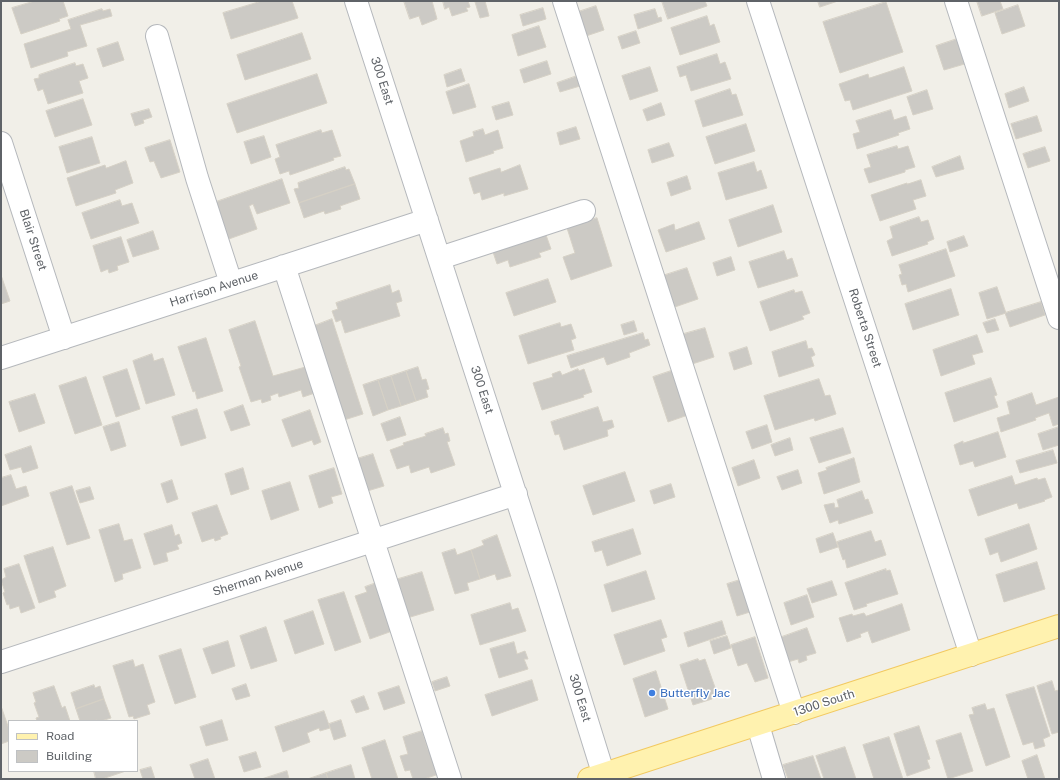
<!DOCTYPE html>
<style>
body{margin:0}
#map{position:relative;width:1060px;height:780px;overflow:hidden;background:#f1efe8;font-family:"Public Sans",sans-serif}
canvas{display:block}
.frame{position:absolute;inset:0;border:2px solid #5f6368;pointer-events:none}
.legend{position:absolute;left:8px;top:720px;width:130px;height:52px;box-sizing:border-box;background:#fff;border:1px solid #bfc1c3;margin:0;padding:5px 7px;list-style:none;font-size:12px;color:#5f6368}
.legend li{display:flex;align-items:center;gap:8px;height:20px}
.legend b{width:20px;border:1px solid #bfc1c3}
</style>
<div id="map">
<canvas width="1060" height="780"></canvas>
<div class="frame"></div>
<ul class="legend">
<li><b style="height:5px;background:#fff2af"></b>Road</li>
<li><b style="height:11px;background:#cccac5"></b>Building</li>
</ul>
</div>
<script>
const context = document.querySelector('canvas').getContext('2d');
context.lineJoin = 'round';
function fillPath(path, color) { context.fillStyle = color; context.fill(path, 'evenodd'); }
function strokePath(path, color, width, dash) { context.strokeStyle = color; context.lineWidth = width; context.lineCap = dash ? 'butt' : 'round'; context.setLineDash(dash || []); context.stroke(path); }
function drawText(font, color, halo, rows, align = 'center') {
  context.font = font + ' "Public Sans",sans-serif'; context.lineWidth = 3; context.setLineDash([]); context.textBaseline = 'middle'; context.strokeStyle = halo; context.fillStyle = color; for (const [text, x, y, turn = 0] of rows) {
    context.save(); context.translate(x, y); context.rotate((+turn || 0) * Math.PI / 180); context.textAlign = isNaN(turn) ? turn : align; if (halo) context.strokeText(text, 0, 0); context.fillText(text, 0, 0); context.restore();
  }
}
const building = new Path2D(`
 M35 1H63L68 16 59 19 60 21 21 34 12 8Z
 M262 1H292L298 18 231 39 223 13Z
 M404 1H432L437 19 422 25 419 16 410 19Z
 M443 1H468L470 7 466 8 468 11 452 16 449 7 445 9Z
 M485 1 489 16 480 18 475 2Z
 M662 1H705L707 6 668 19Z
 M818 1H838L820 7Z
 M977 1H1000L1003 9 982 16Z
 M886 2 903 52 840 73 823 22Z
 M1018 5 1025 26 1002 34 995 13Z
 M596 6 604 30 586 36 578 12Z
 M543 8 546 19 523 26 520 15Z
 M102 9 103 11 110 9 112 16 80 25 87 46 67 52 68 56 31 68 24 44 71 29 68 20Z
 M655 9 658 18 661 17 662 21 638 29 634 15Z
 M707 16 710 26 714 24 720 42 680 55 671 28Z
 M539 26 546 47 518 56 512 35Z
 M636 31 640 43 622 49 618 37Z
 M302 33 311 59 245 80 237 55Z
 M960 38 968 63 944 70 936 46Z
 M118 42 124 60 103 67 97 49Z
 M717 54 720 64 725 62 731 79 691 91 686 75 680 77 677 67Z
 M547 61 551 74 524 83 520 70Z
 M75 63 76 66 83 64 88 78 79 81 83 93 48 104 43 89 38 91 34 79 39 78V75Z
 M650 67 658 91 630 100 622 76Z
 M904 67 912 91 853 110 850 100 845 101 839 84 868 74 869 78Z
 M461 69 465 81 447 87 444 75Z
 M317 74 327 103 237 133 227 104Z
 M577 76 580 86 560 92 557 83Z
 M469 84 476 107 453 114 446 92Z
 M1024 87 1029 101 1009 108 1005 94Z
 M730 89 732 95 736 94 743 115 703 127 695 101Z
 M927 90 933 109 913 115 907 97Z
 M83 99 92 125 55 137 46 111Z
 M509 102 513 115 496 120 492 107Z
 M661 103 665 115 647 121 643 110Z
 M149 109 152 117 143 120 144 123 135 126 131 114Z
 M891 110 894 120 906 116 910 129 898 133 899 135 857 149 853 134 860 132 856 121Z
 M1037 116 1042 131 1016 139 1011 124Z
 M746 124 755 151 715 164 706 137Z
 M576 127 580 139 560 145 557 133Z
 M483 129 485 135 498 130 503 148 493 151 494 153 466 162 460 141 474 136 473 132Z
 M321 130 322 133 332 130 341 156 333 158 334 160 290 175 289 171 280 174 275 159 280 157 276 145Z
 M264 136 271 157 251 164 244 142Z
 M92 137 100 163 67 173 59 147Z
 M170 140 180 172 161 178 154 161 150 162 145 148Z
 M669 143 674 156 652 163 648 150Z
 M897 146 898 149 908 146 915 167 905 170V172L869 183 864 169 871 167 867 155Z
 M1045 147 1050 161 1028 168 1023 154Z
 M960 156 964 169 936 177 932 167Z
 M126 161 133 183 115 190 116 193 76 206 67 178 105 165 106 168Z
 M754 162 757 172 761 170 767 188 726 200 718 173Z
 M520 165 528 189 504 196V193L482 200 480 192 474 194 469 178 500 168 501 172Z
 M345 167 346 170 349 169 355 184 299 203 294 189 299 188 298 183Z
 M687 176 691 189 671 196 667 183Z
 M282 179 290 203 257 214 253 204 249 206 257 229 226 240 213 203Z
 M921 180 926 196 913 200 916 209 880 221 871 195 907 183V184Z
 M355 184 360 199 340 206 341 209 325 214 324 211 304 218 299 203Z
 M120 200 122 206 132 203 139 223 91 239 82 213Z
 M773 205 782 232 738 247 729 220Z
 M919 217 921 222 928 220 934 239 927 242 928 244 892 256 887 241 893 238 890 227Z
 M597 218 612 266 571 280 563 257 575 253 567 228Z
 M699 222 705 239 666 252 658 230 674 224 675 230Z
 M153 231 159 249 133 257 127 240Z
 M533 234 534 239 546 235 551 249 539 253 541 257 510 267 508 260 497 264 492 249Z
 M964 236 968 246 950 252 947 242Z
 M121 237 129 262 117 266 118 270 109 273 108 269 101 272 93 246Z
 M946 249 955 276 908 292 906 284 902 285 899 275 902 274 899 265Z
 M784 251 787 260 792 258 798 276 758 288 749 262Z
 M731 257 735 270 717 276 713 263Z
 M687 268 698 299 669 309 659 277Z
 M1 275 10 301 1 304Z
 M548 279 556 302 514 316 506 293Z
 M390 285 392 293 399 290 402 301 396 303 400 316 345 333 341 320 336 322 332 311 338 309 336 303Z
 M997 287 1006 313 987 319 979 293Z
 M951 289 959 315 913 330 905 304Z
 M794 290 795 293 802 291 810 313 802 316 804 319 770 331 760 302Z
 M1041 302 1045 315 1010 327 1005 313Z
 M332 319 363 414 344 420 314 326Z
 M995 319 999 330 987 333 983 323Z
 M255 321 273 376 309 366 318 392 303 397 301 390 279 397 278 393 270 396 271 400 262 403 261 399 251 402 239 367 241 366 229 330Z
 M634 321 637 331 624 335 621 325Z
 M560 323 561 327 571 324 576 338 571 340 574 350 528 364 519 336Z
 M705 328 714 357 689 365 680 335Z
 M643 333 645 340 648 339 650 345 629 353 630 357 607 365 604 357 571 368 567 356Z
 M977 335 983 352 972 355 975 364 941 376 933 350Z
 M206 338 223 391 197 399 195 391 193 392 178 347Z
 M806 341 808 349 812 348 815 355 811 357 814 366 779 377 772 352Z
 M747 347 752 364 734 370 729 353Z
 M152 354 154 361 163 358 175 395 146 404 133 361Z
 M418 367 422 380 426 379 429 389 426 390 428 397 416 401 406 371Z
 M127 369 140 409 116 417 103 377Z
 M578 369 579 371 584 369 592 392 583 395 584 397 542 410 533 383 553 377 552 374 560 371 562 375Z
 M674 370 688 415 668 422 653 377Z
 M406 371 416 401 401 406 391 376Z
 M391 376 401 406 388 410 378 380Z
 M86 377 102 425 75 434 59 386Z
 M991 378 997 395 994 396 998 407 954 422 945 393Z
 M819 379 825 396 830 395 836 414 815 421 814 418 775 430 764 396Z
 M378 380 388 410 373 416 363 385Z
 M1032 393 1036 405 1059 397V424L1053 426 1049 413 1035 418 1036 420 1001 432 997 418 1010 414 1007 402Z
 M35 394 45 423 19 432 9 402Z
 M243 405 250 425 231 431 224 412Z
 M598 407 603 422 612 420 614 427 607 430 608 436 564 450 559 434 555 435 551 422Z
 M197 409 206 438 181 446 172 417Z
 M310 410 321 442 314 445 312 440 292 447 282 420Z
 M400 417 406 435 387 441 381 424Z
 M119 422 126 446 111 451 103 427Z
 M767 425 772 442 752 449 746 432Z
 M1059 427V445L1043 450 1038 434Z
 M443 428 445 434 448 433 450 441 447 442 455 465 431 473 429 467 411 473 409 465 397 469 390 450 404 445 403 443 426 436 425 434Z
 M843 428 851 453 819 463 810 438Z
 M998 432 1006 457 975 467 973 461 960 465 954 445 963 441V443Z
 M790 438 793 450 775 456 771 445Z
 M31 446 38 468 23 473 21 467 10 470 5 455Z
 M1053 450 1057 463 1020 473 1016 461Z
 M373 454 384 486 364 492 353 460Z
 M854 458 860 482 824 494 818 473 827 470 826 468Z
 M754 460 760 478 738 486 732 468Z
 M243 468 249 489 231 495 225 474Z
 M334 468 342 494 331 497 333 503 319 508 309 476Z
 M798 470 802 483 782 490 777 477Z
 M625 472 635 501 593 515 583 486Z
 M11 475 16 489 26 486 29 496 1 506V478Z
 M1012 476 1015 485 1037 478 1038 480 1045 478 1052 497 1044 500 1045 501 1019 509 1017 503 978 516 969 490Z
 M172 480 178 499 167 503 161 484Z
 M290 482 299 510 271 520 262 491Z
 M671 484 675 497 654 504 650 491Z
 M72 486 90 538 67 545 50 493Z
 M90 487 94 499 80 503 76 491Z
 M862 491 865 500 868 499 873 513 839 524 838 520 830 523 824 505 834 503 835 508 839 507 837 500Z
 M217 505 228 534 220 537 221 539 215 541 214 538 202 542 192 513Z
 M119 524 124 541 132 539 141 568 122 574 123 579 115 582 99 530Z
 M1029 524 1037 549 1001 562 998 552 990 555 985 539Z
 M172 525 175 536 179 534 182 543 177 545 179 549 166 553 168 561 154 565 144 534Z
 M633 529 641 554 607 566 602 550 595 552 592 542Z
 M871 531 875 542 881 540 886 555 847 568 845 559 843 560 837 542Z
 M833 533 838 547 820 553 816 539Z
 M497 535 511 576 497 580 495 574 480 579 471 550 484 545 482 541Z
 M53 547 66 586 54 591 56 597 39 603 24 556Z
 M455 549 457 555 471 550 480 579 467 583 469 590 455 594 442 553Z
 M1037 562 1045 589 1004 602 996 575Z
 M19 564 35 608 21 613 19 606 10 609 9 604 7 605 3 593 5 592 1 580 6 577 4 569Z
 M886 569V571L890 570 898 594 866 604 867 606 854 610 845 583Z
 M646 571 655 599 612 612 604 585Z
 M422 572 434 610 407 618 395 580Z
 M740 580 750 612 737 616 727 584Z
 M832 581 837 595 812 603 807 589Z
 M379 582 395 630 370 639 355 596 367 592 365 587Z
 M344 592 361 642 335 651 318 600Z
 M807 595 814 617 791 625 784 603Z
 M510 603 512 610 518 608 526 631 480 645 471 615Z
 M902 604 910 630 872 643 868 631 860 634 861 637 847 642 839 618 852 614 853 616 864 613 866 616Z
 M313 611 324 644 295 654 284 621Z
 M661 620 667 637 661 639 665 651 624 665 614 635Z
 M722 621 726 634 688 647 684 633Z
 M266 627 277 661 251 669 240 636Z
 M807 628 816 653 806 656 807 660 799 663 798 659 788 662 779 638Z
 M727 636 731 648 714 654 710 641Z
 M755 637 768 678 755 682 747 663 738 666 731 645Z
 M228 641 235 666 212 674 203 649Z
 M514 642 517 654 525 651 528 659H524L528 669 499 678 490 649Z
 M181 649 196 697 175 704 159 656Z
 M698 659 699 661 705 659 717 693 711 695 712 699 693 705 680 665Z
 M133 660 135 667 143 664 155 702 147 705 150 714 134 719 133 716 129 717 113 666Z
 M656 671 668 709 645 717 633 679Z
 M447 677 450 686 435 691 432 682Z
 M532 680 538 700 492 716 485 695Z
 M1052 681 1055 691 1059 690V732L1052 734 1037 686Z
 M246 684 250 696 236 700 232 689Z
 M94 685 95 688 100 686 104 699 76 709 71 693Z
 M54 686 62 708 65 706 70 721H37L36 718 39 717 34 703 36 702 33 693Z
 M399 686 405 703 384 710 378 693Z
 M1034 687 1050 736 1043 739 1045 746 1035 749 1033 742 1023 745 1006 695Z
 M364 696 369 709 356 713 351 701Z
 M104 699 111 718 101 721H97V720L93 721H80L76 709Z
 M985 704 987 710 994 708 1010 757 986 766 969 715 974 714 972 708Z
 M1 706 9 729V741L1 744Z
 M324 711 330 728 320 731 319 728 307 733 310 742 283 752 275 727Z
 M222 720 228 740 206 746 200 727Z
 M341 720 346 736 334 740 329 724Z
 M919 726 930 759 927 760 930 768 907 776 894 734Z
 M422 731 428 750 431 749 439 774 424 779H413L410 770 405 771 400 756 408 754 403 737Z
 M961 733 973 771 948 779 936 741Z
 M889 737 903 779H874L863 745Z
 M385 740 398 779H372L362 748Z
 M845 747 856 779H824L816 756Z
 M256 752 261 767 244 772 239 757Z
 M1037 755 1045 779H1028L1022 761Z
 M813 756 821 779H788L783 765Z
 M208 759 215 779H195L190 765Z
 M351 765 355 779H328L326 773Z
 M151 767 155 779H143L140 770Z
 M94 771H126L102 779H96Z
 M287 771 289 779H262Z
 M326 773 328 779H308Z`);
fillPath(building, '#cccac5');
strokePath(building, '#d6d1c6', 1);
const minor = new Path2D(`
 M356 1 545 586 605 779
 M564 1 794 713
 M758 1 971 655
 M956 1 1059 318
 M157 36 197 178 231 283
 M1 143 64 338
 M440 258 584 211
 M284 266 450 779
 M1 358 427 220
 M1 662 516 494
 M758 725 774 779`);
const major = new Path2D(`
 M589 779 1059 626`);
strokePath(minor, '#b5b8bc', 24);
strokePath(major, '#f2c960', 24);
strokePath(minor, '#fff', 22);
strokePath(major, '#fff2af', 22);
for (const [x, y, r, color] of [
 [652,693,4,"#3f7fe0"]
]) { const dot = new Path2D(); dot.arc(x, y, r, 0, 2 * Math.PI); context.fillStyle = color; context.fill(dot); strokePath(dot, '#fff', 1.5); }
drawText('12px', '#5f6368', '#fff', [
 ["300 East",382,81,72],
 ["Blair Street",33,240,72],
 ["Harrison Avenue",214,289,-18],
 ["Roberta Street",865,328,72],
 ["300 East",482,390,72],
 ["Sherman Avenue",258,578,-18],
 ["300 East",580,698,73],
 ["1300 South",824,703,-18]
]);
drawText('12px', '#366cbe', '#fff', [
 ["Butterfly Jac",660,693]
], 'left');
</script>
